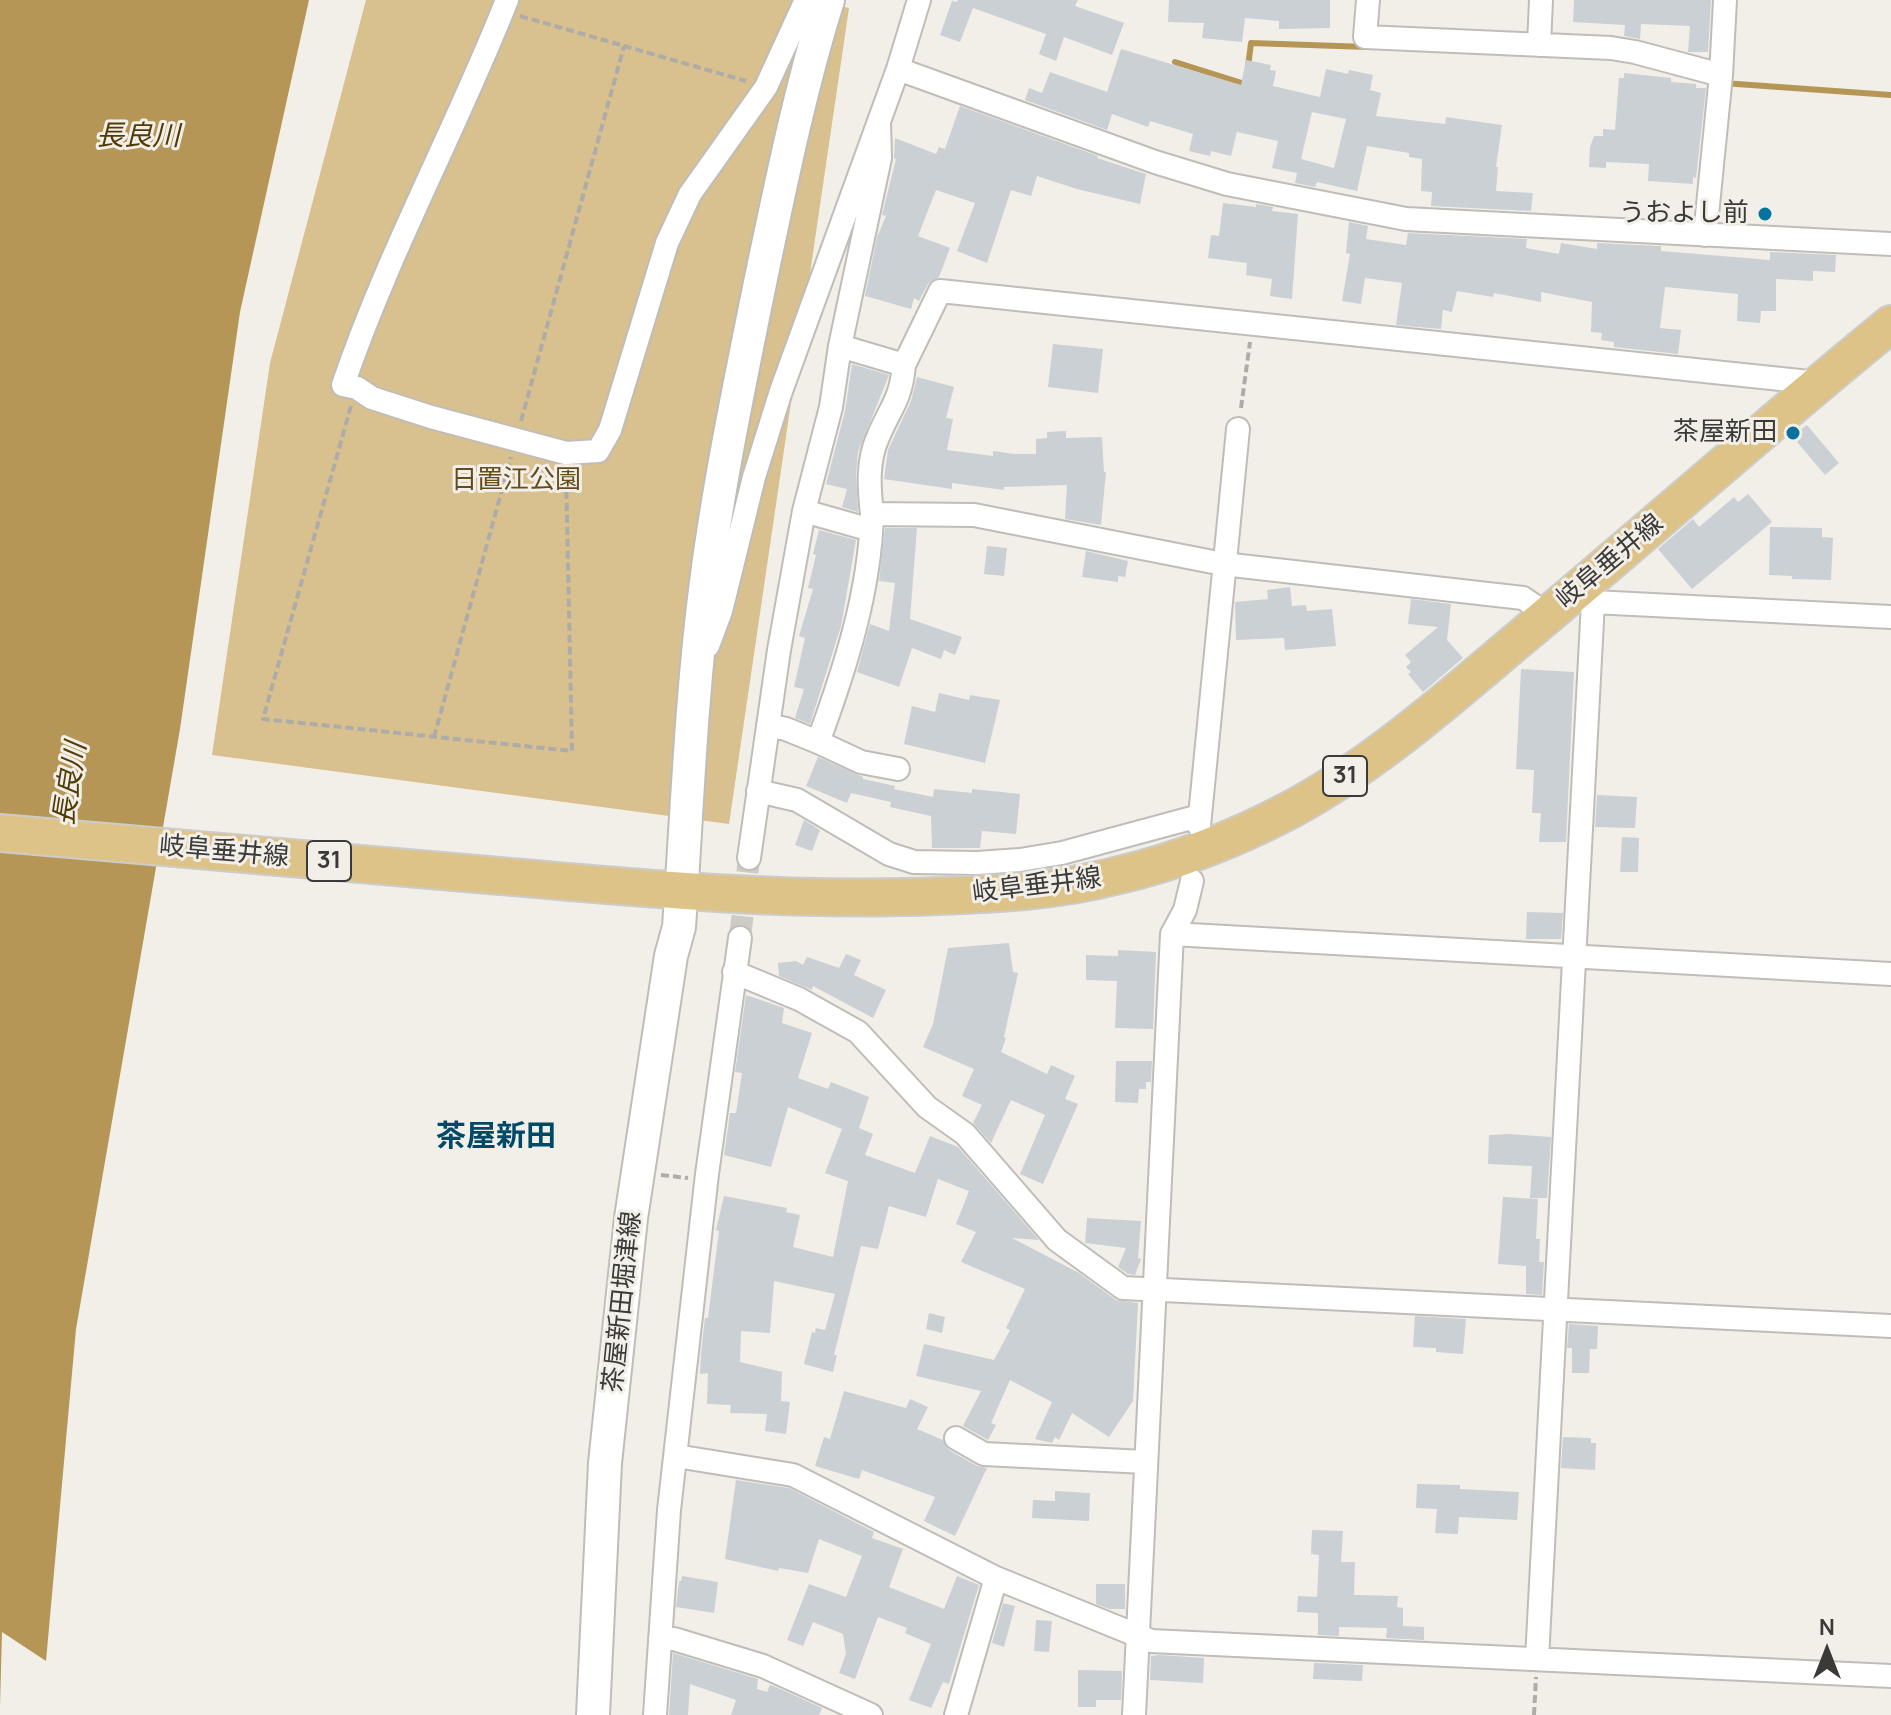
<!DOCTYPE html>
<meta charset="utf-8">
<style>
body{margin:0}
#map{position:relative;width:1891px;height:1715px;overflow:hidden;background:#f2efe9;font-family:Manrope,sans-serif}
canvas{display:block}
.north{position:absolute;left:1787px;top:1611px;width:80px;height:80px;-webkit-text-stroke:6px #f2efe9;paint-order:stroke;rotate:0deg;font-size:22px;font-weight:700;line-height:32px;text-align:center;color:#3b3a38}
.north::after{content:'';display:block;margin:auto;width:28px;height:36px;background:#3b3a38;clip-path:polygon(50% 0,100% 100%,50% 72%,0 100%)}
</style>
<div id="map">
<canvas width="1891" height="1715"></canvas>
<div class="north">N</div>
</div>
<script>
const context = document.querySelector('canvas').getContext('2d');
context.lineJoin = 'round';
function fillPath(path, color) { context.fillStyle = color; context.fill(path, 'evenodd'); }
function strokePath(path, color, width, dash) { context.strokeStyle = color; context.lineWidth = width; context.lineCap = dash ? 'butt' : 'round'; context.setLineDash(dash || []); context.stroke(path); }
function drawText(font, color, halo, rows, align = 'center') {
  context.font = font + ' Manrope,"Noto Sans JP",sans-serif'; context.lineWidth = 6; context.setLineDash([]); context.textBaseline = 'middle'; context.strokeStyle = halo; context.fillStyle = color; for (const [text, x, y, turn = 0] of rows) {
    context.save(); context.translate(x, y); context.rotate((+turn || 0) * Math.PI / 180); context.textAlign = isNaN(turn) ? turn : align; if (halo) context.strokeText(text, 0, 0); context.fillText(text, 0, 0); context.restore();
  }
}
fillPath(new Path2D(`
 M366 0H816L849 8 729 824 212 755 270 363Z`), '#d8c08f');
fillPath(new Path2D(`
 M0 0H309L240 312 180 729 76 1329 46 1661 2 1632 0 1707Z`), '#b59656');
strokePath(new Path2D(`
 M1175 62 1245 84 1246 82
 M1248 67 1251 43 1367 47
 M1723 83 1891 95`), '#b59656', 6);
fillPath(new Path2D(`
 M958 0H1078L1075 6 1124 23 1112 55 1064 37 1056 61 1039 54 1046 34 973 8 960 42 940 35 952 1 957 2Z
 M1169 0H1330V28L1279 29V21L1245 18 1242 42 1202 38 1204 23 1168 22Z
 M1574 0H1711L1708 52H1688L1690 26 1641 24 1640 39 1624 36 1625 25 1573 22Z
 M1121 49 1241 85 1246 60 1271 65 1270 70 1276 71 1273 86 1320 97 1326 69 1348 74 1349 70 1373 75 1370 90 1381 93 1376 116 1445 124 1446 117 1502 125 1496 167H1498L1496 191 1533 193 1531 211 1431 206 1432 192 1421 191 1422 159 1409 157V153L1367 146 1357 191 1317 182 1315 187 1295 183 1297 173 1272 168 1278 141 1237 132 1231 156 1211 151 1210 156 1189 151 1193 134 1150 121 1148 127 1112 114 1107 130 1025 100 1029 88 1042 93 1050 72 1107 92ZM1312 112 1346 119 1334 168 1301 159Z
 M1624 73 1671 78V82L1696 84V88H1706L1696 178 1693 177V184L1648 181 1649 164 1606 162V168L1589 167 1590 147 1594 136H1603V129L1615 130 1619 78H1624Z
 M960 106 1098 156 1097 158 1146 174 1140 204 1077 189 1037 176 1031 196 1011 190 987 263 957 251 975 203 936 190 918 236 950 248 939 277 928 284 919 301 914 298 911 309 865 296 877 237 886 216 882 215 896 159 894 158 895 138 936 154 939 147 945 149Z
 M1223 203 1256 207V204L1273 207 1272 211 1298 214 1292 299 1270 296 1272 279 1246 275 1247 263 1208 258 1211 235 1219 236Z
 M1349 222 1368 226 1366 239 1406 245 1408 233 1527 239 1526 248 1559 254 1561 243 1597 249V243L1657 246H1661V251L1770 260V252L1836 255 1835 272 1813 271V281L1776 279V311H1761L1760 323 1737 321 1738 294 1665 287 1660 328 1681 330 1678 354 1614 347V342L1601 340 1602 333 1591 332 1592 302 1541 292V302L1494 293 1493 297 1457 291 1452 312 1443 310 1441 329 1396 325 1402 283 1365 278 1361 304 1342 301 1350 254 1346 253Z
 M1053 344 1103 349 1098 393 1048 387Z
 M852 364 889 375 858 452 856 475 858 512 842 507 847 489 826 484 845 411Z
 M917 377 954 387 946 418 953 419 947 450 993 456V451L1014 454H1036V439L1047 438V432L1066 431V438L1102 437 1104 472H1106L1101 525 1065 519 1067 485 1004 487V490L952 483V489L884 479 888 450 911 401Z
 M1807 425 1839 463 1825 475 1792 436Z
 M1748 494 1772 522 1692 589 1658 549 1693 519 1699 527 1734 497 1738 502Z
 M1770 527 1822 528V537L1833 538 1831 580 1792 579V576L1769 575Z
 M885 528H917L910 619 962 637 955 655 944 650 941 659 912 648 899 687 857 672 870 624 889 631 895 583 879 581Z
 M819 530 856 540 841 626 810 724 795 718 804 689 794 687 805 638 799 636 813 589 808 588 816 555 813 554Z
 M987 546 1007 548 1004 576 984 574Z
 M1086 551 1128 561 1125 577 1118 576V582L1082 577Z
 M1290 587 1292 606 1306 605 1307 611 1332 609 1336 646 1285 650 1284 638 1236 640 1235 602 1268 599 1267 590Z
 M1411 599 1451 604 1447 640 1463 658 1423 692 1408 674 1411 672 1406 667 1411 662 1405 655 1438 627 1408 624Z
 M1521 669 1574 672 1566 842H1539L1541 813H1532L1534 770 1516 769Z
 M939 693 969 700 970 695 1000 700 985 763 904 744 912 706 935 712Z
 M818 757 863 777V779L895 786 891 802 851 793 847 803 806 786Z
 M894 789 933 797 934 789 972 793V789L1020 794 1016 834 982 831 980 848H932L931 816 890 807Z
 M1597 795 1637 797 1635 828 1595 827Z
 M804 820 820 830 812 851 795 845Z
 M1622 837 1639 838 1638 872H1620Z
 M1527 912 1563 913 1561 939H1526Z
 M1009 943 1013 972 1018 973 1004 1037 1006 1038 1001 1052 1047 1074 1051 1065 1075 1076 1065 1099 1078 1104 1043 1184 1020 1174 1045 1115 1011 1100 991 1143 973 1123 982 1105 962 1096 974 1069 923 1047 933 1024 948 948Z
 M1118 950 1156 952 1153 1029 1115 1028 1117 981 1086 980V955L1118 956Z
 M846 954 861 960 854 975 886 990 873 1018 813 986 812 990 779 976 778 963 796 961 803 965 807 957 839 968Z
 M746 995 784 1008 782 1023 812 1033 798 1078 828 1089 831 1082 869 1097 859 1128 873 1134 865 1155 915 1173 930 1136 958 1147 1039 1240 1012 1238 1079 1273 1116 1300 1138 1303 1133 1401 1109 1437 1072 1413 1059 1440 1055 1437 1052 1443 1035 1439 1052 1402 1010 1380 991 1423 996 1425 988 1440 963 1426 981 1391 916 1376 924 1344 994 1360 1010 1330 1006 1328 1025 1289 961 1262 976 1232 956 1224 969 1191 938 1179 926 1217 889 1206 878 1249 861 1246 834 1355H837L833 1372 804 1364 812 1332 815 1333 816 1328 825 1330 835 1294 774 1281 770 1333 741 1331 740 1362 782 1372 781 1401 790 1402 786 1434 765 1431 767 1414 730 1413 731 1405 707 1404 708 1373 700 1374 701 1353 705 1318H708L719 1231 716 1230 724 1196 787 1208 786 1212 800 1215 793 1247 833 1257 848 1181 825 1173 842 1129 788 1107 771 1167 724 1155 730 1113H736L742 1073 735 1072Z
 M1116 1061H1152L1151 1082H1146V1089H1139L1138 1103 1115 1102Z
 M1509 1134 1551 1137 1547 1198H1530L1532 1166 1488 1164 1489 1135Z
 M1503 1197 1538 1199 1536 1239H1540L1539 1262H1544L1542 1295 1526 1294V1266L1498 1264Z
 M1087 1218 1141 1221 1138 1258 1141 1259 1135 1275 1128 1274 1118 1267 1126 1248 1085 1243Z
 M929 1313 945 1317 942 1333 926 1329Z
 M1415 1316 1466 1319 1463 1354 1436 1352V1348L1413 1347Z
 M1569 1324 1598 1326 1597 1349H1590L1589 1373H1572V1348H1567Z
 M844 1391 906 1408 910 1399 928 1407 917 1429 943 1440 949 1450 977 1466 987 1468 955 1536 924 1521 935 1497 862 1470 859 1479 815 1466 824 1437 830 1439Z
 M1563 1437 1591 1438V1443H1596L1595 1470 1561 1468Z
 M736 1480 789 1488 874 1532 872 1538 903 1549 889 1587 944 1609 957 1576 979 1585 949 1684 943 1682 931 1708 909 1700 931 1644 905 1633 907 1628 878 1617 855 1679 839 1673 846 1654 843 1634 813 1622 803 1646 787 1640 809 1584 846 1597 862 1556 819 1539 808 1573 779 1568 778 1571 725 1559Z
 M1417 1484 1460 1485V1489L1519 1492 1517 1520 1459 1517 1458 1534 1435 1533 1437 1509 1416 1508Z
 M1055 1491 1090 1493 1089 1521 1032 1518 1033 1500 1055 1501Z
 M1312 1530 1343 1531 1341 1562H1355L1354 1595 1398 1596 1397 1607 1403 1608V1626L1424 1627V1640L1386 1638 1387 1628 1339 1627V1636L1318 1635V1613L1297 1612 1298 1596 1317 1597 1319 1555 1311 1554Z
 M682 1576 718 1582 714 1613 676 1607 679 1581H681Z
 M1096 1584H1125V1609H1109L1096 1604Z
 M1003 1603 1015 1606 1004 1647 992 1643Z
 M1036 1620 1052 1621 1049 1652 1034 1651Z
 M673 1653 758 1679 757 1689 767 1692 770 1685 776 1687 822 1708 819 1715H731L736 1700 690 1684 688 1715H669Z
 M1160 1655 1204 1658 1203 1683 1150 1680 1151 1656Z
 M1314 1663 1363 1665 1362 1681 1313 1679Z
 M1078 1670 1122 1671 1121 1700H1096V1707H1078Z`), '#cad0d3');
strokePath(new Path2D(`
 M740 938 749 858`), '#cdcbc6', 22, [22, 11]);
const street = new Path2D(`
 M507 0C456 129 388 253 343 385L357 388 372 398 431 417 566 453 598 451 610 430 667 243 690 194 766 87 806 0
 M1368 0 1365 37 1611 48 1635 52 1721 75
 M1539 45 1541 0
 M898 69 1155 162 1227 184 1406 219 1891 244
 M1705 235 1721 75 1725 0
 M840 346 904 365C901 400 890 408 878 437 867 461 869 488 872 514L974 515 1223 564 1523 598 1548 615
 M904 365 940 291 1819 383
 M804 511 871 530
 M1587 591 1593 602 1891 617
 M708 646 721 611 754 477 781 391 898 69 919 0
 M768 725 786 729 818 742C845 669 870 592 872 514
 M818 742 861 762 898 769
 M758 791 797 800 889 854 914 862 977 863 1020 860 1062 853 1199 816
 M1199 826 1238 429
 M749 858 779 650 804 511 831 407 840 346 880 158 879 121
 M1172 934 1891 974
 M734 972 799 999 858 1032 927 1107 965 1134 1057 1240 1123 1288 1891 1326
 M956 1438 984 1454 1145 1462
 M676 1456 793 1475 996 1578 1151 1641 1891 1676
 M660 1639H674L763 1666 871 1715
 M1537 1659 1593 602
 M655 1715 669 1510 707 1174 740 938
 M956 1715 996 1578
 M1134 1715 1172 934 1185 910 1192 881`);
const secondary = new Path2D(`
 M593 1715 605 1463 631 1218 671 956 679 927C687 812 691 697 706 582 719 482 740 382 760 283 780 188 799 93 828 0`);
const primary = new Path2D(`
 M0 833C167 847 333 862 500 876 646 889 791 902 938 896 997 894 1057 891 1115 876 1176 862 1235 839 1290 810 1376 764 1450 697 1524 635 1647 532 1767 425 1891 324`);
strokePath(street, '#c0bdb8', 26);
strokePath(secondary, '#c0bdb8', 36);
strokePath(primary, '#cccccb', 40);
strokePath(new Path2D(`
 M520 16 746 81
 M351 406 263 719 572 751 566 471
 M1241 408 1250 342
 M521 421 624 46
 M434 737 511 457
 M661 1175 688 1178
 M1534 1715 1536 1677`), '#aeaca8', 4, [8, 4]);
strokePath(street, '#fff', 22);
strokePath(secondary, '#fff', 32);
strokePath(primary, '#ddc388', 36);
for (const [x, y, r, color] of [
 [1765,214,8,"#07729e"],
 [1793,433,8,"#07729e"]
]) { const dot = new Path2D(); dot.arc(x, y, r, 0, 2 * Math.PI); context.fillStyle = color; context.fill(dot); strokePath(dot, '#f2efe9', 3); }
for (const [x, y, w] of [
 [1345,776,44],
 [329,861,44]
]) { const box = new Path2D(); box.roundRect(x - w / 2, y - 20, w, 40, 6); context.fillStyle = '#f2efe9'; context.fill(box); strokePath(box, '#3b3a38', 2); }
drawText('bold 24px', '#3b3a38', null, [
 ["31",1345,776],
 ["31",329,861]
]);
drawText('26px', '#3b3a38', '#f2efe9', [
 ["うおよし前",1749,214],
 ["茶屋新田",1777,433]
], 'right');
drawText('26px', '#644d1c', '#f2efe9', [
 ["日置江公園",516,481]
]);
drawText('26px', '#3b3a38', '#f2efe9', [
 ["岐阜垂井線",1610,562,-40],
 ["岐阜垂井線",224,852,5],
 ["岐阜垂井線",1037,886,-7],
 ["茶屋新田堀津線",623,1302,-84]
]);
drawText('italic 28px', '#513b04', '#f2efe9', [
 ["長良川",138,137],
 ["長良川",71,784,-81]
]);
drawText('bold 30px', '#014967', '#f2efe9', [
 ["茶屋新田",496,1138]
]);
</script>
